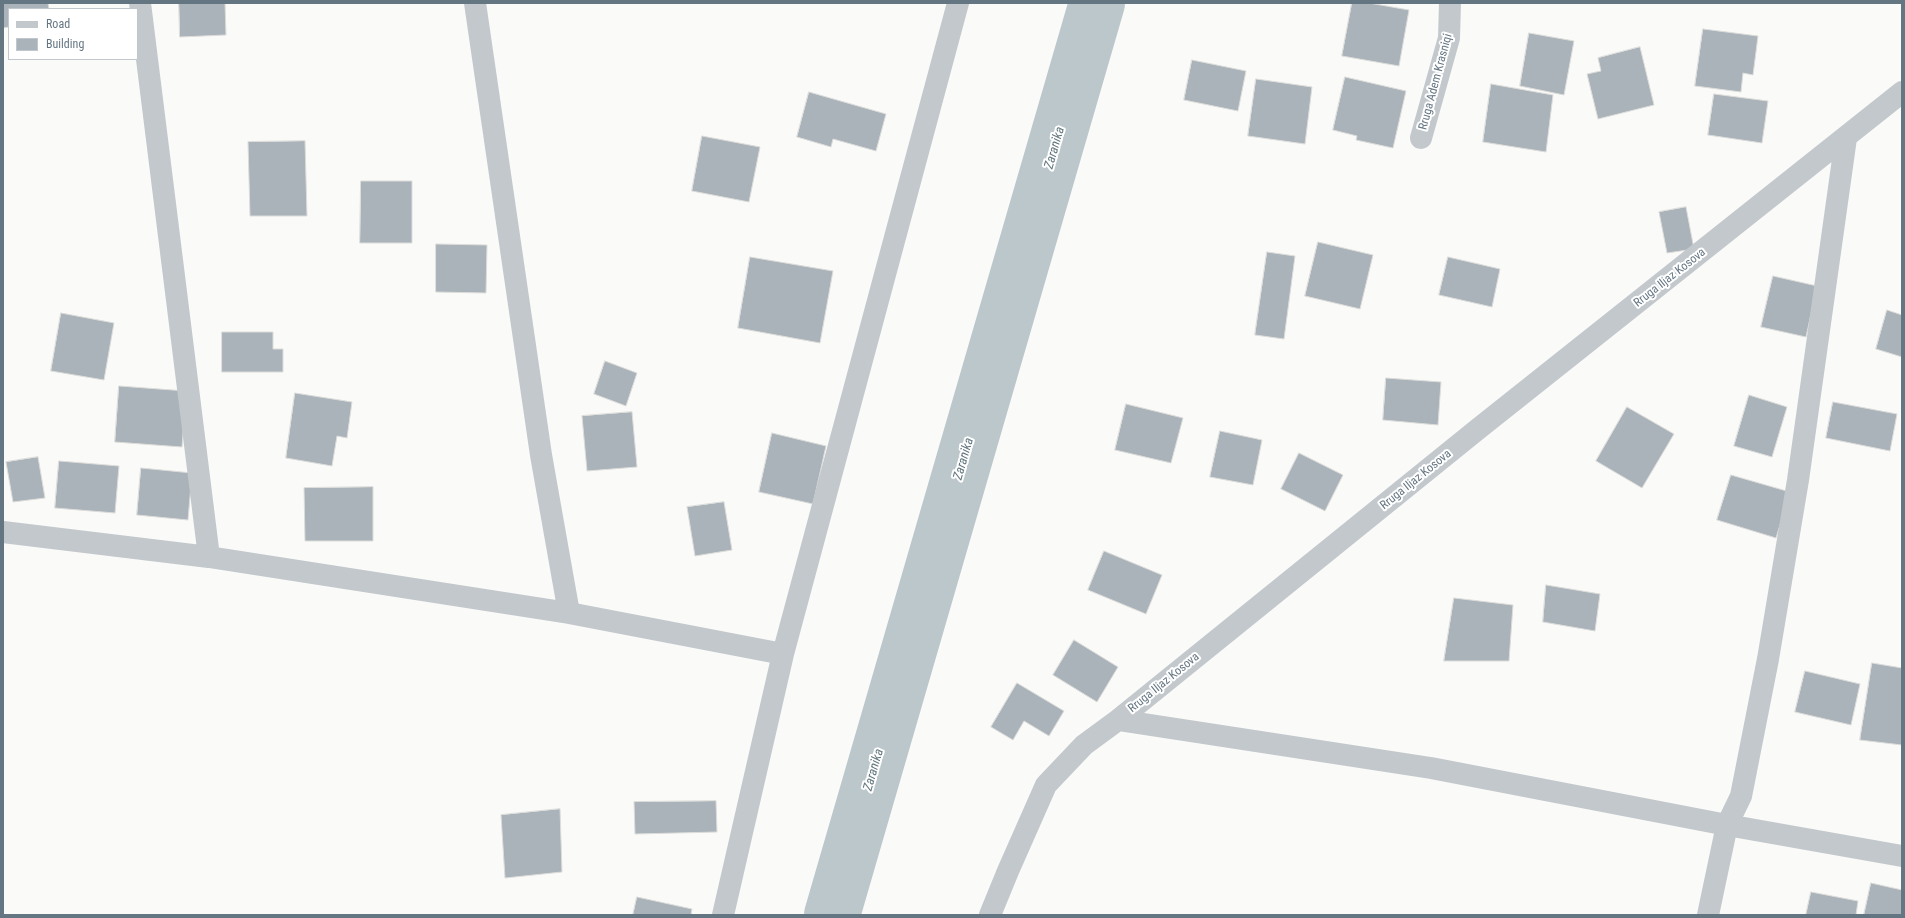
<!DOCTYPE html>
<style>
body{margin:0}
#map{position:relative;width:1905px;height:918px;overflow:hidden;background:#fafaf8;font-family:"Roboto Condensed",sans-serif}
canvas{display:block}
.frame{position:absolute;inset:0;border:4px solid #657683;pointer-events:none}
.legend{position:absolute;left:8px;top:8px;width:130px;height:52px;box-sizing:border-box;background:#fff;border:1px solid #c1c8cd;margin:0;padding:5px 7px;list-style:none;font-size:12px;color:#657683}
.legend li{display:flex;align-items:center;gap:8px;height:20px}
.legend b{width:20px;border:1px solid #c1c8cd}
</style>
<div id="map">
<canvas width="1905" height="918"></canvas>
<div class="frame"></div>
<ul class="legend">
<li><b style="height:5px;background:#c3c8cc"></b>Road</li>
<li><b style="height:11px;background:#aab3b9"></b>Building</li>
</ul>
</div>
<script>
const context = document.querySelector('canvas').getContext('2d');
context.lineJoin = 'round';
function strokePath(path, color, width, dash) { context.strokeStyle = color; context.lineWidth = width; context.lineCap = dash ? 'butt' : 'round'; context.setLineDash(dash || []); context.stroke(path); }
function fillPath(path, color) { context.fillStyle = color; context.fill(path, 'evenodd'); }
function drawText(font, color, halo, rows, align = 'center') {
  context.font = font + ' "Roboto Condensed",sans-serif'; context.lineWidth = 4; context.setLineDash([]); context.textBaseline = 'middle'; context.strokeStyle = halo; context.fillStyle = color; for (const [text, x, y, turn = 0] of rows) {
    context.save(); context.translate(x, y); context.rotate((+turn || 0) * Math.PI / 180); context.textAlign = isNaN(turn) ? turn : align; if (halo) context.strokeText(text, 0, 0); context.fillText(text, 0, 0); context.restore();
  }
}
strokePath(new Path2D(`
 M832 915 1097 3`), '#bbc7cb', 56);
const building = new Path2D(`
 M3 3H48L49 9H9V27L3 28Z
 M179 3H225L226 35 180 37Z
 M1352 3H1369L1409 10 1399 66 1342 56Z
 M1703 29 1758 36 1753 75 1743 73 1741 92 1695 86Z
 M1529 33 1574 41 1564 95 1520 86Z
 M1640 47 1654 105 1598 119 1587 74 1601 71 1598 58Z
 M1192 60 1246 71 1238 111 1184 100Z
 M1345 77 1406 91 1393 148 1356 140 1357 136 1333 130Z
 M1256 79 1312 87 1305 144 1248 136Z
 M1491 84 1553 95 1546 152 1483 142Z
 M809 92 886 114 876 151 833 139 831 147 797 137Z
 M1714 94 1768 101 1762 143 1708 135Z
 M702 136 760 147 749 202 692 191Z
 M305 141 307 216H250L248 142Z
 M361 181H412V243H360Z
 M1686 207 1694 249 1667 253 1659 212Z
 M1318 242 1373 255 1360 309 1305 296Z
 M436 244 487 245 486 293 436 292Z
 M1267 252 1295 256 1284 339 1255 335Z
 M750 257 833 271 820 343 738 328Z
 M1448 257 1500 269 1492 307 1439 295Z
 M1773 276 1817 286 1806 337 1761 327Z
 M1887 310 1902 315V357L1876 349Z
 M61 313 114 323 104 380 51 371Z
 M222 332H273V349H283V372H222Z
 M605 361 637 373 626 406 594 394Z
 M1386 378 1441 382 1438 425 1383 420Z
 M119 386 186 391 182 447 115 442Z
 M295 393 352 402 347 438 337 436 332 466 286 458Z
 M1749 395 1787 407 1772 457 1734 446Z
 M1833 402 1897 414 1890 451 1826 438Z
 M1126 404 1183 418 1171 463 1115 450Z
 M1627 407 1674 434 1642 488 1596 461Z
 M632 412 637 467 587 471 582 416Z
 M1220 431 1262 440 1253 485 1210 477Z
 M772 433 826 446 813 504 759 492Z
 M1299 453 1343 475 1325 511 1281 489Z
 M38 457 45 498 13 502 6 462Z
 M59 461 119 466 115 513 55 508Z
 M141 468 192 473 188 520 137 515Z
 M1731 475 1790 492 1776 538 1717 520Z
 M373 487V541H305L304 488Z
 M724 502 732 550 695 556 687 507Z
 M1104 551 1162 575 1146 614 1088 590Z
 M1546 585 1600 594 1595 631 1543 622Z
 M1454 598 1513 605 1509 661H1444Z
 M1074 640 1118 667 1097 702 1053 675Z
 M1872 663 1902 668V745L1860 740Z
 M1805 671 1860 684 1851 725 1795 712Z
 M1017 683 1064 711 1049 736 1024 721 1013 740 991 727Z
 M716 801 717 832 635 834 634 802Z
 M560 809 562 872 505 878 501 815Z
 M1871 883 1902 890V915H1864Z
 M1811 892 1858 901 1856 915H1806Z
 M637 897 692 909 691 915H633Z`);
fillPath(building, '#aab3b9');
strokePath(building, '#dcdcda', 1);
strokePath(new Path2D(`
 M140 3 209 557
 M475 3 541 455 569 613
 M1421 138 1449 38 1450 3
 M3 532 209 557 569 613 783 654
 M1118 720 1431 768 1727 825 1902 856
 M723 915 783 654 958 3
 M990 915 1008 871 1046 785 1084 745 1118 720 1478 429 1902 92
 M1708 915 1727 825 1741 796 1768 659 1798 480 1846 138`), '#c3c8cc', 22);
drawText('12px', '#657683', '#fff', [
 ["Rruga Adem Krasniqi",1436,82,-75],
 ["Rruga Iljaz Kosova",1670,278,-38],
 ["Rruga Iljaz Kosova",1416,480,-39],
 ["Rruga Iljaz Kosova",1164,683,-39]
]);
drawText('italic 13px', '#60757c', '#fff', [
 ["Zaranika",1055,148,-74],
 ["Zaranika",964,459,-74],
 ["Zaranika",874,770,-74]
]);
</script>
